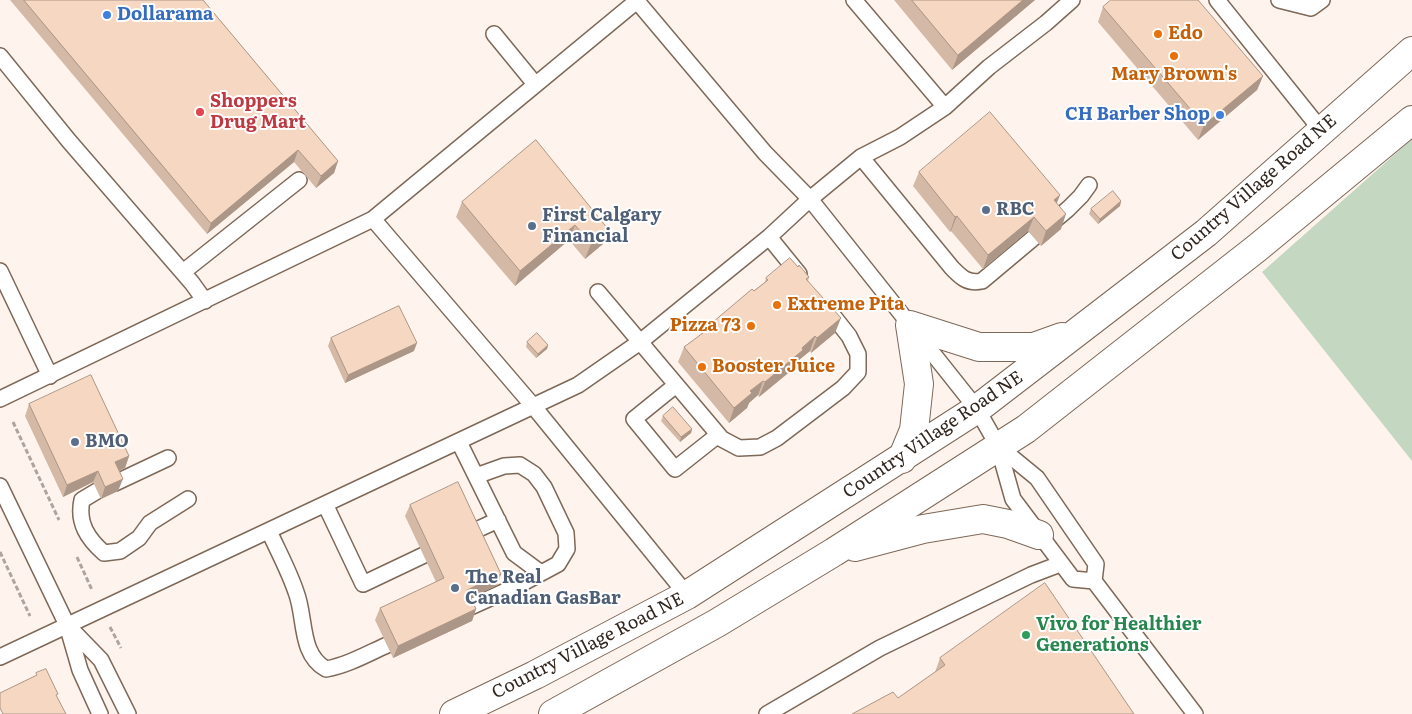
<!DOCTYPE html>
<style>
body{margin:0}
canvas{display:block;background:#fff4ed}
</style>
<canvas width="1412" height="714"></canvas>
<script>
const context = document.querySelector('canvas').getContext('2d');
context.lineJoin = 'round';
function fillPath(path, color) { context.fillStyle = color; context.fill(path, 'evenodd'); }
function strokePath(path, color, width, dash) { context.strokeStyle = color; context.lineWidth = width; context.lineCap = dash ? 'butt' : 'round'; context.setLineDash(dash || []); context.stroke(path); }
function drawText(font, color, halo, rows, align = 'center') {
  context.font = font + ' Literata,serif'; context.lineWidth = 4; context.setLineDash([]); context.textBaseline = 'middle'; context.strokeStyle = halo; context.fillStyle = color; for (const [text, x, y, turn = 0] of rows) {
    context.save(); context.translate(x, y); context.rotate((+turn || 0) * Math.PI / 180); context.textAlign = isNaN(turn) ? turn : align; if (halo) context.strokeText(text, 0, 0); context.fillText(text, 0, 0); context.restore();
  }
}
fillPath(new Path2D(`
 M1412 139V461L1262 272Z`), '#c4d7c1');
const service = new Path2D(`
 M636 0 765 153 810 199 977 409 998 446 1013 499 1073 579 1094 581
 M854 0 945 107
 M1217 0 1322 131
 M1279 0 1311 8 1322 0
 M494 34 535 84
 M0 56 69 141 192 283 205 301
 M861 157 952 268C961 277 967 284 982 281L1068 209 1081 196 1089 185
 M373 219 534 407 687 595
 M769 237 799 274
 M0 271 50 376
 M183 272 299 180
 M598 292 722 439 739 448 760 447 777 438 843 388 858 372V354L849 336 827 308
 M676 385 634 419 675 469 718 435
 M0 399 373 219 638 0
 M459 442 514 553 541 573
 M998 446 1037 478 1096 564 1094 581 1195 714
 M115 483 168 458
 M0 486 67 625 80 670 100 714
 M97 491 82 500C77 523 88 539 104 553L120 551 139 538 150 523 188 499
 M325 504 363 584 424 555
 M269 531C278 551 289 571 296 592 306 617 299 654 326 669 348 665 367 654 387 645
 M472 532 498 520
 M466 609 519 585 558 564 567 549 566 533 544 487 534 474 520 465 504 466 476 476
 M69 627 101 660 128 714
 M0 657 578 385 640 342 769 237 810 199 861 157 900 137 945 107 989 67 1046 23 1072 0
 M767 714 880 648 1031 575 1060 564`);
const tertiary = new Path2D(`
 M902 459 914 430 919 384 910 325 979 347H1034L1062 337
 M855 547 923 529 983 519 1008 524 1039 535
 M454 714 535 675 687 595 977 409 1206 233 1412 51
 M553 714 717 623 834 552 1026 429 1257 248 1412 120`);
strokePath(service, '#7e6858', 18);
strokePath(tertiary, '#7e6858', 30);
strokePath(new Path2D(`
 M13 422 59 520
 M0 552 30 616
 M77 557 92 590
 M110 627 121 648`), '#b0a59e', 3, [5, 2.5]);
strokePath(service, '#fff', 15);
strokePath(tertiary, '#fff', 28);
fillPath(new Path2D(`
 M10 0H203L338 161 334 173 316 188 294 162 207 234Z
 M894 0H1035L952 70Z
 M1103 7 1263 76 1257 90 1198 140 1098 22Z
 M536 140 603 244 585 259 569 240 515 286 456 217 462 202Z
 M919 172 1060 195 1057 203 1061 229 1041 246 1028 231 983 269 951 231 950 232 913 186Z
 M1121 201 1120 206 1098 224 1089 214 1091 209Z
 M798 267 809 277 808 281 835 333 811 353 810 351 799 360 798 365 759 397 758 395 749 403 747 408 729 423 678 362 684 347 712 326 713 322 765 282 766 278Z
 M331 338 414 351 345 383 328 346Z
 M527 342 548 345 547 349 536 358 526 347Z
 M29 404 129 456 125 468 119 471 118 491 101 499 93 482 63 497 25 416Z
 M663 416 692 429 691 433 680 442 661 421Z
 M410 505 501 574 497 585 471 598 476 609 472 621 393 658 375 620 380 608 436 582 405 516Z
 M940 658 1134 714 898 698 935 672Z`), '#d4b9a6');
fillPath(new Path2D(`
 M1023 0H1035L952 70 958 55Z
 M1263 76 1257 90 1198 140 1204 125Z
 M298 150 294 162 207 234 211 223Z
 M338 161 334 173 316 188 321 176Z
 M1060 195 1054 209V200Z
 M1121 201 1120 206 1098 224 1100 219Z
 M1066 214 1061 229 1041 246 1046 231Z
 M957 216 951 231 950 232 955 217Z
 M1034 217 1028 231 983 269 988 255Z
 M575 225 569 240 515 286 520 271Z
 M608 229 603 244 585 259 591 244Z
 M841 318 835 333 811 353 817 338Z
 M815 336 810 351 799 360 798 365 759 397 765 382Z
 M417 343 414 351 345 383 348 375Z
 M548 345 547 349 536 358 538 354Z
 M763 381 758 395 749 403 747 408 729 423 734 408 750 391Z
 M692 429 691 433 680 442 681 437Z
 M129 456 125 468 111 474 115 462Z
 M98 471 93 482 63 497 67 485Z
 M123 479 118 491 101 499 105 487Z
 M501 574 497 585 463 602 467 590Z
 M476 609 472 621 393 658 398 646Z`), '#ac9687');
const building = new Path2D(`
 M24 0H203L338 161 321 176 298 150 211 223Z
 M912 0H1023L958 55Z
 M1111 0H1198L1263 76 1204 125 1103 7Z
 M990 112 1060 195 1054 200 1066 214 1046 231 1034 217 988 255 957 216 955 217 919 172Z
 M536 140 608 229 591 244 575 225 520 271 462 202Z
 M1113 191 1121 201 1100 219 1091 209Z
 M790 258 798 267 799 265 809 277 806 279 841 318 817 338 815 336 802 348 803 350 765 382 763 381 750 391 752 393 734 408 684 347 715 324 713 322 752 289 754 291 768 280 766 278Z
 M399 306 417 343 348 375 331 338Z
 M537 333 548 345 538 354 527 342Z
 M91 375 129 456 115 462 123 479 105 487 98 471 67 485 29 404Z
 M673 407 692 429 681 437 663 416Z
 M458 482 501 574 467 590 476 609 398 646 380 608 444 578 410 505Z
 M1045 583 1134 714H852L893 692 898 698 945 665 940 658Z
 M46 669 58 694 56 695 66 714H3L0 708V693L37 675 36 673Z`);
fillPath(building, '#f6d7c1');
strokePath(building, '#ac9687', 1);
for (const [x, y, r, color] of [
 [107,15,5,"#3f7fe0"],
 [1158,34,5,"#e8710a"],
 [1174,56,5,"#e8710a"],
 [200,112,5,"#e0444e"],
 [1220,115,5,"#3f7fe0"],
 [986,210,5,"#5c6f8a"],
 [532,226,5,"#5c6f8a"],
 [777,305,5,"#e8710a"],
 [751,326,5,"#e8710a"],
 [702,367,5,"#e8710a"],
 [75,442,5,"#5c6f8a"],
 [455,588,5,"#5c6f8a"],
 [1026,635,5,"#2e9e5b"]
]) { const dot = new Path2D(); dot.arc(x, y, r, 0, 2 * Math.PI); context.fillStyle = color; context.fill(dot); strokePath(dot, '#fff', 2); }
drawText('bold 18px', '#366cbe', '#fff', [
 ["Dollarama",117,15],
 ["CH Barber Shop",1210,115,"right"]
], 'left');
drawText('bold 18px', '#c56008', '#fff', [
 ["Edo",1168,34],
 ["Mary Brown's",1174,75,"center"],
 ["Extreme Pita",787,305],
 ["Pizza 73",741,326,"right"],
 ["Booster Juice",712,367]
], 'left');
drawText('bold 18px', '#be3a42', '#fff', [
 ["Shoppers",210,102],
 ["Drug Mart",210,123]
], 'left');
drawText('18px', '#312720', '#fff', [
 ["Country Village Road NE",1254,188,-41],
 ["Country Village Road NE",933,435,-34],
 ["Country Village Road NE",588,646,-27]
]);
drawText('bold 18px', '#4e5e75', '#fff', [
 ["RBC",996,210],
 ["First Calgary",542,216],
 ["Financial",542,237],
 ["BMO",85,442],
 ["The Real",465,578],
 ["Canadian GasBar",465,599]
], 'left');
drawText('bold 18px', '#27864d', '#fff', [
 ["Vivo for Healthier",1036,625],
 ["Generations",1036,646]
], 'left');
</script>
